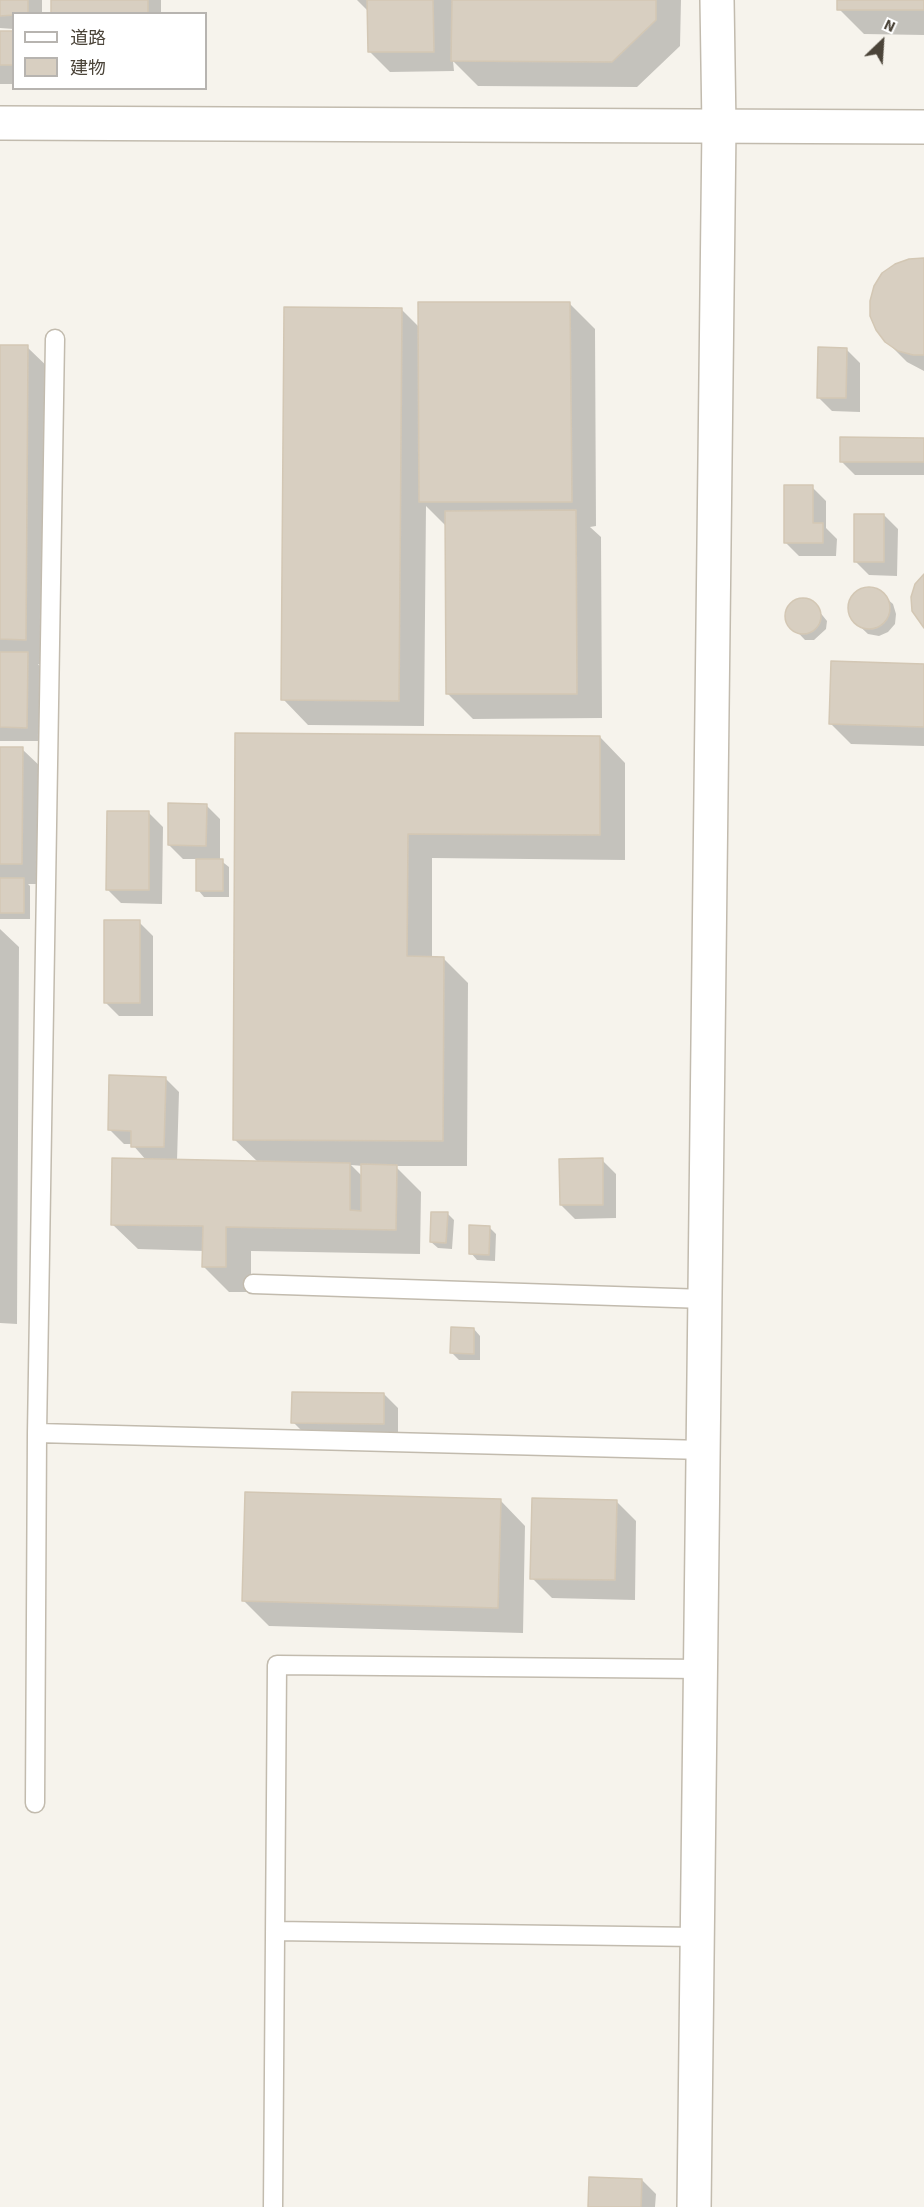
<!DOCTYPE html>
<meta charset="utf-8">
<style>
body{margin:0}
#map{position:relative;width:924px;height:2207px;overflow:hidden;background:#f6f3ec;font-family:"Source Sans 3","Noto Sans JP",sans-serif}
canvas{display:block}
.legend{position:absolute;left:12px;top:12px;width:195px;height:78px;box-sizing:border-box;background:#fff;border:2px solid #b7b4b0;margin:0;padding:8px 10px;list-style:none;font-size:18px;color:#4b4439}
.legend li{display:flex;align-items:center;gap:12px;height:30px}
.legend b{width:30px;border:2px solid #b7b4b0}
.north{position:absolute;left:852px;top:12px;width:60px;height:60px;-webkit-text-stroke:4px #fff;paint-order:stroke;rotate:25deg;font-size:16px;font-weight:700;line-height:24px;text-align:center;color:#4b4439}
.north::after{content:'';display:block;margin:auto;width:21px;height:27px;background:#4b4439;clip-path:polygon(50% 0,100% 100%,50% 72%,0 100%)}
</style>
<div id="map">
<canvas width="924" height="2207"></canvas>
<ul class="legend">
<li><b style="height:8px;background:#fff"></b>道路</li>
<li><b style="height:16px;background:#d8cfc1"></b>建物</li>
</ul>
<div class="north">N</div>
</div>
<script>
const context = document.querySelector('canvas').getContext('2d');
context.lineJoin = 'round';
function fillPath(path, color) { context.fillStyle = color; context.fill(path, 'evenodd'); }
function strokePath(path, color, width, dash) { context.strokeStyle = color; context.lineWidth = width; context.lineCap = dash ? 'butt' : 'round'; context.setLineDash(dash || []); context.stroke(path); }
fillPath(new Path2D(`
 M0 0H42V14H14V29L0 28Z
 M52 0H161V14H52Z
 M357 0H681L680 46 637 87 478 86 453 61 454 71 390 72 370 52 369 12Z
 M839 0H924V35L864 34 839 9Z
 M0 33H14V84H0Z
 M924 259V371L907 362 886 341Z
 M569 303 595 329 596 526 590 527 601 537 602 718 473 719 448 694 447 527 426 506 424 726 308 725 283 699 402 310 420 328Z
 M0 346 27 347 53 372 51 665 38 664 41 668 40 741H0Z
 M846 349 860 363V412L832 411 818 397Z
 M924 439V475H855L841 461Z
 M812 487 826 501V528L837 539 836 556H799L785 542Z
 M884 515 898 529 897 576 869 575 855 561Z
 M867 589 877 590 893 604 896 614 895 624 888 632 879 636 868 634 853 620 849 610 851 600 857 592Z
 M800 600 808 601 815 606 827 621 826 629 814 640H805L786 620 787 611 792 604Z
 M924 666V746L851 744 830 723Z
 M237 734 600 737 625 763V860L432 858V958H443L468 983 467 1166H395L421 1192 420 1254 251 1251V1292H229L204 1267V1251L138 1249 112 1224 146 1160 132 1144H124L110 1130 165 1078 179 1092 177 1161 258 1162 235 1140ZM351 1165 363 1166V1177Z
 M0 748 22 749 43 769 42 884H28L30 886V919H0Z
 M206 805 220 819V860L229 867V897H204L198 890 197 859H183L169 845Z
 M149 813 163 827 162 904 121 903 108 890Z
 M139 922 153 936V1016H119L105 1002Z
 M0 929 19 947 17 1324 0 1323Z
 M602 1160 616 1174V1218L575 1219 561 1205Z
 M447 1213 454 1220 452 1249 438 1248 431 1242Z
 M489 1227 496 1234 495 1261 477 1260 471 1253Z
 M474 1329 480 1336V1360H459L452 1353Z
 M384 1394 398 1408V1437L307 1436 293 1422Z
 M500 1500 525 1526 523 1633 269 1626 244 1601Z
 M616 1501 636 1521 635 1600 552 1598 532 1578Z
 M642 2180 656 2194 655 2207H590Z`), '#0003');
const building = new Path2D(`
 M0 0H28V14L0 16Z
 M51 0H148V13L51 14Z
 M367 0H433L434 52H368Z
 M452 0H656V20L612 62 451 61Z
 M837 0H924V10H837Z
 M0 31H14V65H0Z
 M924 258V355H913L898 351 885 342 876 330 870 316V301L874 286 882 273 895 264 909 259Z
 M418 302H570L572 502H419Z
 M284 307 402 308 399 701 281 700Z
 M0 345H28L26 640 0 639Z
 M818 347 847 348 846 398H817Z
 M840 437 924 438V462H840Z
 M784 485H813V523H823V543H784Z
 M576 510 577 694H446L445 511Z
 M854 514H884V562H854Z
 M924 574V628L912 611 911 597 915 584Z
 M848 608a21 21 0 1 1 42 0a21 21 0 1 1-42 0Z
 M785 616a18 18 0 1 1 36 0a18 18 0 1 1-36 0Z
 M0 652H28L27 728 0 727Z
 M831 661 924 664V727L829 724Z
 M235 733 600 736V835L408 834 407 956 444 957 443 1141 233 1140Z
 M0 747H23L22 864H0Z
 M168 803 207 804 206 846 168 845Z
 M107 811H149V890H106Z
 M196 859H223V891H196Z
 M0 878H24V913H0Z
 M104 920H140V1003H104Z
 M109 1075 166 1077 164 1147H131V1131L108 1130Z
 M112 1158 350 1163V1210L361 1211V1164L397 1165 396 1230 226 1227V1267H202L203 1226 111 1225Z
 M603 1158V1205H560L559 1159Z
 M431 1212H448L446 1243 430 1242Z
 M469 1225 490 1226 489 1255 469 1254Z
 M451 1327 474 1328V1354L450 1353Z
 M292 1392 384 1393V1424L291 1423Z
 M245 1492 501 1499 498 1608 242 1601Z
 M532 1498 617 1500 615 1580 530 1579Z
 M589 2177 642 2179 641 2207H588Z`);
fillPath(building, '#d8cfc1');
strokePath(building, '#d3c7b4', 1.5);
const service = new Path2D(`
 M253 1284 705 1299
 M37 1433 55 339
 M35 1803 37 1433 704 1450
 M275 1931 697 1937
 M273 2207 277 1665 701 1669`);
const minor = new Path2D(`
 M694 2207 719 127 717 0`);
const tertiary = new Path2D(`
 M0 123 924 127`);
strokePath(service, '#c2bbae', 21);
strokePath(minor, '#c2bbae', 36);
strokePath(tertiary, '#c2bbae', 36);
strokePath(service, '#fff', 18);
strokePath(minor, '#fff', 33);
strokePath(tertiary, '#fff', 33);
</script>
